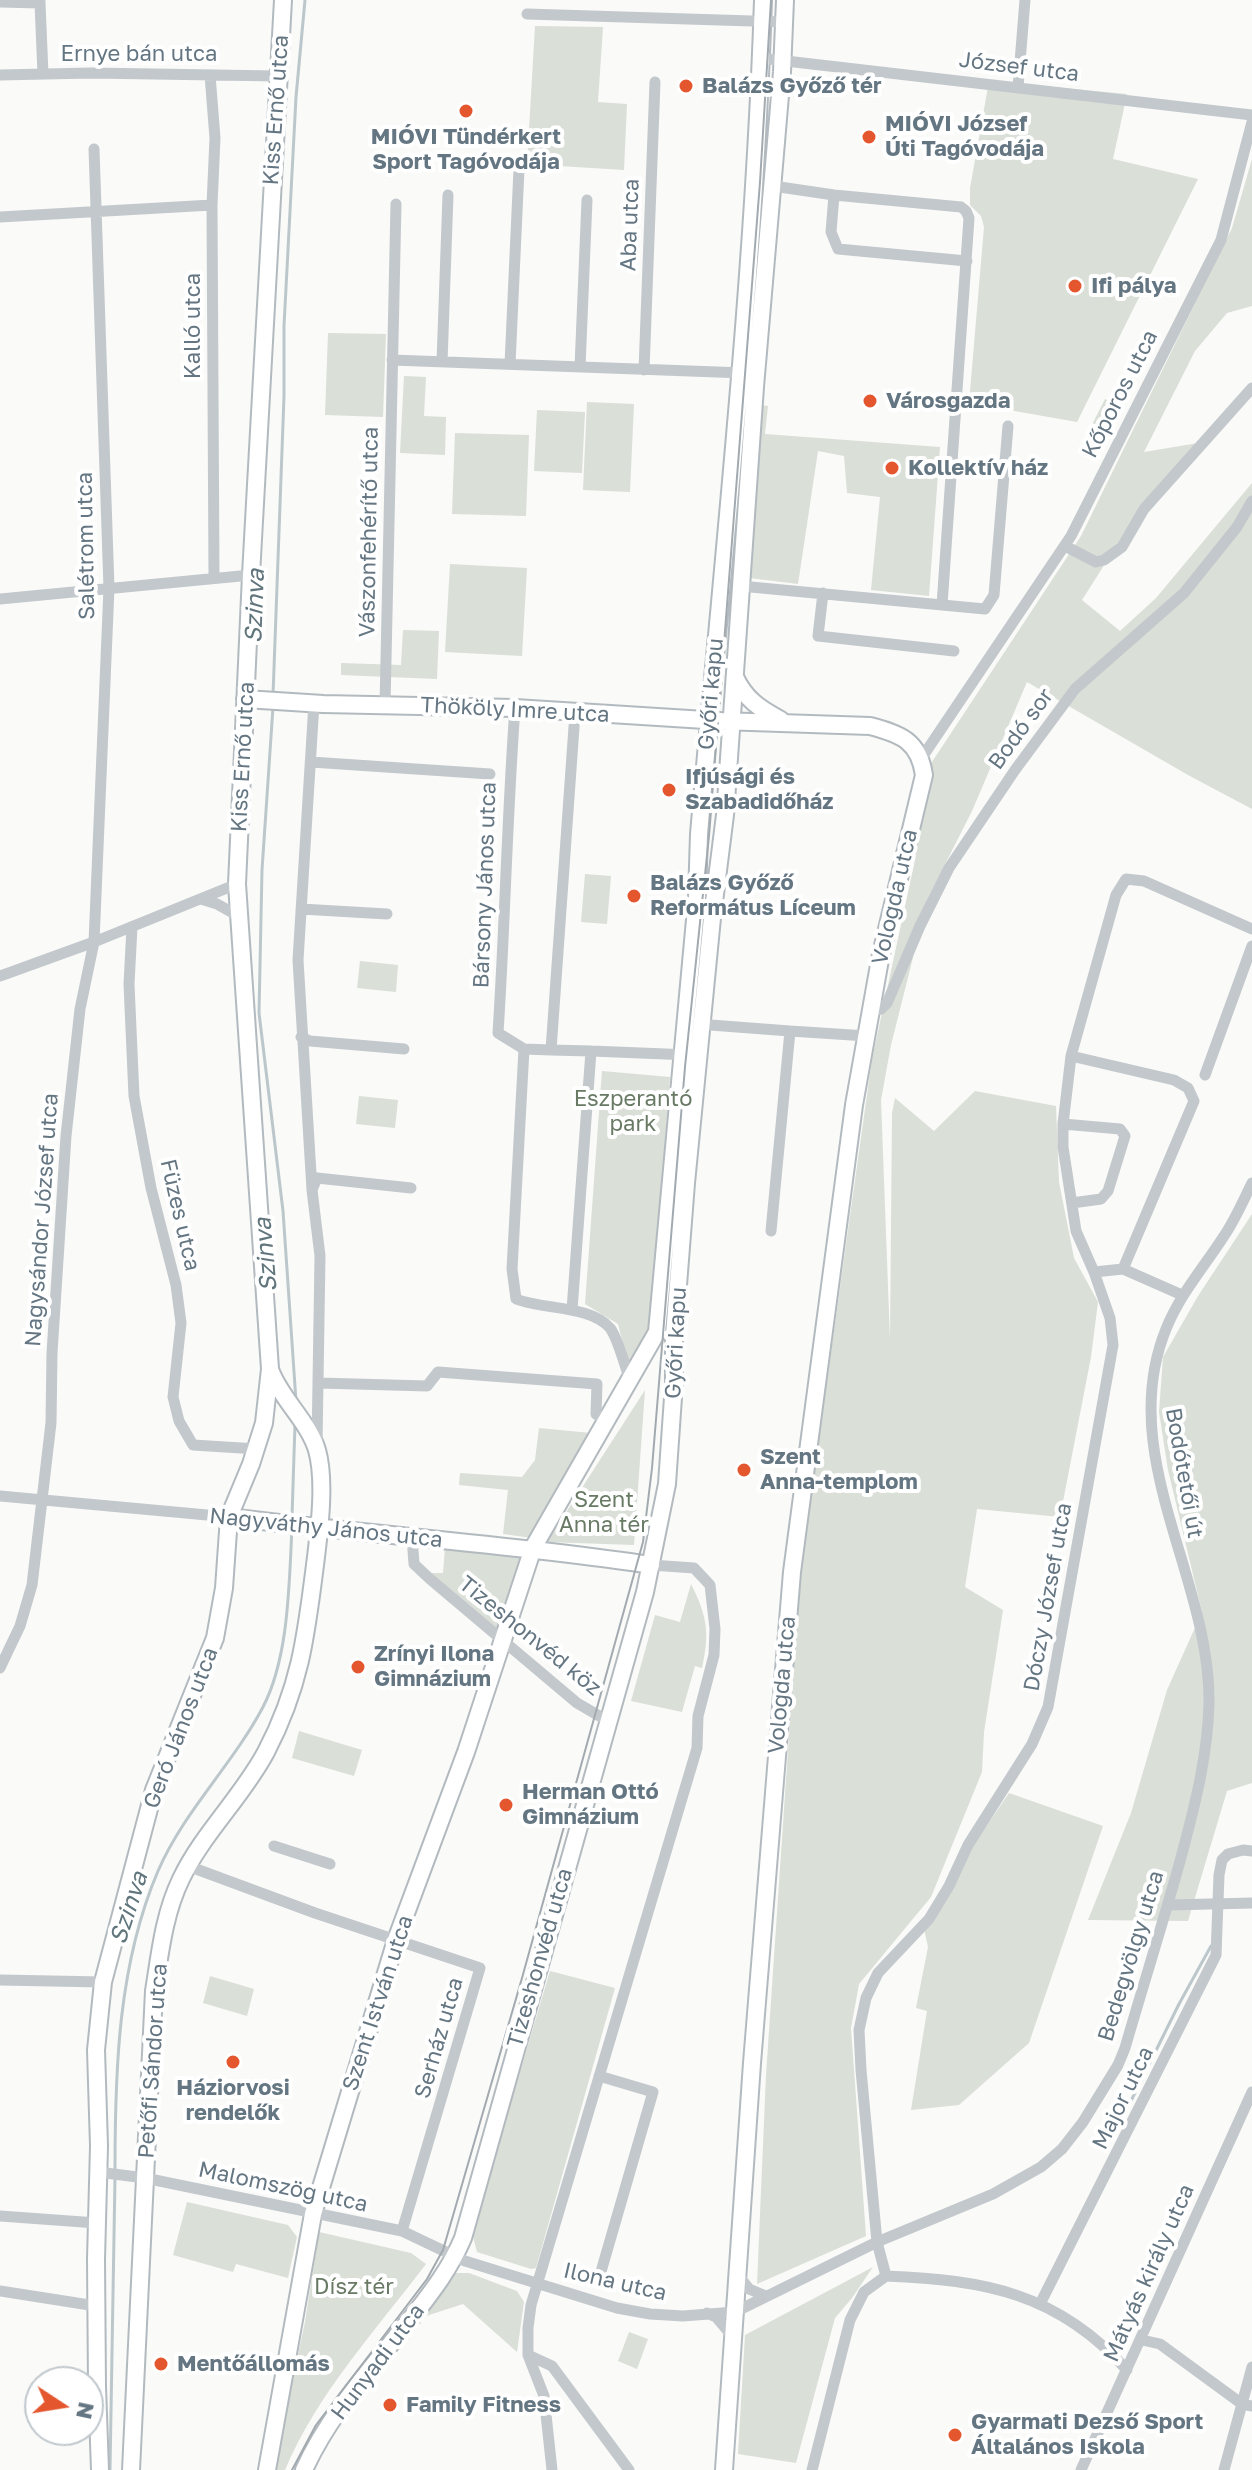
<!DOCTYPE html>
<html>
<head>
<meta charset="utf-8">
<style>
  body { margin:0 }
  #map { position:relative; width:1252px; height:2470px; overflow:hidden; background:#fafaf8; font-family:"Golos Text",sans-serif }
  canvas { display:block }
  .north { position:absolute; left:24px; top:2366px; width:80px; height:80px; box-sizing:border-box; background:#fff; border:2px solid #c1c8cd; border-radius:50%; rotate:102deg; font-size:22px; font-weight:700; line-height:32px; text-align:center; color:#657683 }
  .north::after { content:''; display:block; margin:auto; width:28px; height:36px; background:#e4572e; clip-path:polygon(50% 0,100% 100%,50% 72%,0 100%) }
</style>
</head>
<body>
<div id="map">
<canvas width="1252" height="2470"></canvas>
<div class="north">N</div>
</div>
<script>
const g = document.querySelector('canvas').getContext('2d');
g.lineJoin = 'round';
function fill(path, color) {
  g.fillStyle = color;
  g.fill(path, 'evenodd');
}
function strokePath(path, color, width, dash) {
  g.strokeStyle = color;
  g.lineWidth = width;
  g.lineCap = dash ? 'butt' : 'round';
  g.setLineDash(dash || []);
  g.stroke(path);
}
function drawText(font, color, halo, rows, align = 'center') {
  g.font = font + ' "Golos Text",sans-serif';
  g.lineWidth = 8;
  g.setLineDash([]);
  g.textBaseline = 'middle';
  g.strokeStyle = halo;
  g.fillStyle = color;
  for (const [text, x, y, turn = 0] of rows) {
    g.save();
    g.translate(x, y);
    g.rotate((+turn || 0) * Math.PI / 180);
    g.textAlign = isNaN(turn) ? turn : align;
    if (halo) g.strokeText(text, 0, 0);
    g.fillText(text, 0, 0);
    g.restore();
  }
}
const green = new Path2D(`
  M535 26 603 27 598 102 627 104 624 170 527 164Z
  M989 81 1127 94 1113 159 1198 179 1077 422 969 403 984 227 981 216 970 205V188Z
  M1252 159V306L1227 313 1195 351 1144 452 1198 443 1129 526 1082 600 1120 631 1156 598 1252 483V809L1188 775 1027 682 972 811 928 898 891 1045 881 1100 890 1340 892 1113 895 1098 934 1131 975 1091 1056 1106 1059 1182 1074 1258 1098 1302 1091 1357 1060 1517 977 1509 965 1587 1003 1610 984 1732 982 1772 931 1897 859 1984 851 2028 866 2236 757 2284 766 2075 800 1573 872 1059 915 860 928 768 1081 536 1232 228Z
  M328 333 386 334 383 417 325 415Z
  M404 376 426 377 424 416 446 417 445 455 400 453Z
  M1105 399 1120 407 1093 460 1078 452Z
  M587 402 634 404 630 492 583 490Z
  M760 405 768 406 765 434 940 447 929 596 871 590 880 497 847 493 844 456 818 451 798 584 741 577Z
  M537 410 585 412 582 473 534 471Z
  M455 433 529 435 526 516 452 514Z
  M450 564 527 568 522 656 445 652Z
  M403 630 439 631 437 679 341 675V663L401 665Z
  M585 874 611 876 607 924 581 922Z
  M360 961 398 965 396 992 357 988Z
  M602 1071 670 1077 650 1333 629 1367 618 1324 585 1304Z
  M359 1096 398 1100 395 1128 356 1124Z
  M1252 1214V1783L1227 1791 1188 1921 1088 1920 1131 1813 1167 1690 1202 1612 1168 1470 1159 1412 1163 1357 1198 1296Z
  M645 1390 634 1545 547 1542Z
  M539 1428 591 1433 532 1538 503 1534 508 1490 459 1485 460 1473 522 1477 535 1460Z
  M445 1547 521 1553 496 1632 430 1573H443Z
  M691 1584C707 1616 710 1632 702 1668L695 1666 682 1712 631 1701 655 1615 680 1622Z
  M299 1731 362 1750 354 1776 292 1758Z
  M1009 1793 1103 1826 1029 2043 959 2105 911 2110 927 2011 916 2008 928 1947 924 1929 972 1847Z
  M550 1971 615 1988 536 2268 531 2269 477 2252 472 2233Z
  M210 1976 254 1989 247 2016 203 2003Z
  M187 2202 288 2225 297 2237 288 2278 236 2264 233 2272 173 2255Z
  M319 2232 411 2253 426 2264C376 2330 317 2394 285 2470H273L305 2322Z
  M873 2267 852 2298 835 2318 796 2463 738 2454 745 2335Z
  M453 2273H469L517 2291 524 2302 517 2352 463 2304 426 2316Z
  M629 2332 648 2339 637 2369 618 2361Z`);
const stream = new Path2D(`
  M273 695 284 396V326L296 97 305 0
  M273 707 262 870 259 1013 283 1211 296 1401
  M292 1517 295 1424
  M1125 2113 1179 2004 1211 1946
  M115 2169C115 2069 118 1965 158 1871 184 1811 233 1764 263 1707 289 1657 289 1584 292 1528
  M110 2470 115 2177`);
const street = new Path2D(`
  M0 2 40 3V0
  M40 3 43 74
  M527 14 784 22
  M760 58 1252 115
  M0 75 91 73 277 76
  M210 75 215 138 212 205 214 577
  M1018 87 1025 0
  M773 186 834 195 961 207 966 211 969 218 942 605
  M834 195 831 232 838 249 967 261
  M0 217 212 205
  M392 360 744 373
  M442 362 448 195
  M510 364 519 169
  M580 367 587 200
  M644 370 655 82
  M1065 546 1096 562 1104 560 1122 547 1144 509 1252 388
  M740 586 985 609 994 595 1008 426
  M823 593 818 636 954 651
  M0 599 251 575
  M314 703 298 960 312 1190 320 1256 317 1445
  M385 705 396 204
  M515 708C507 816 505 925 498 1033L524 1049 512 1269 516 1299C544 1310 590 1305 610 1328 618 1338 625 1367 630 1380
  M921 759 1071 536 1221 240 1252 122
  M311 762 490 774
  M201 899 217 904 240 917
  M301 909 387 914
  M132 927 129 984 134 1096 151 1188 176 1285 181 1323 173 1397 179 1421 193 1445 257 1449
  M0 976 94 942 237 884
  M871 1011 881 1009 887 1003 920 926 949 868 1015 770 1075 689 1184 593 1237 527 1252 501
  M697 1024 790 1031 771 1231
  M790 1031 867 1036
  M301 1037 310 1041 404 1049
  M524 1049 551 1050
  M591 1051 690 1055
  M1071 1056 1174 1080 1188 1088 1194 1101 1123 1269
  M1205 1075 1252 946
  M1063 1124 1120 1129 1125 1136 1108 1191 1101 1199 1072 1203
  M312 1190 317 1178 411 1188
  M1094 1272 1123 1269 1182 1295
  M572 1310 591 1051 551 1050 575 713
  M319 1383 427 1386 438 1372 597 1384 596 1414 607 1421
  M0 1496 229 1517
  M412 1537 414 1564 430 1579 577 1703 608 1721
  M0 1668 20 1626 32 1585 51 1423 52 1353 66 1136 80 1009 94 942 109 588 94 149
  M274 1846 330 1864
  M188 1866 315 1913 480 1968 402 2231
  M1168 1905 1252 1903
  M0 1980 103 1982
  M98 2172 145 2178 402 2231 465 2261 617 2308 650 2314 683 2316 735 2312 877 2242 993 2194 1041 2167 1062 2149 1083 2122 1118 2065 1125 2048C1144 1982 1165 1917 1183 1850 1196 1801 1208 1753 1209 1702 1210 1576 1115 1455 1166 1329 1180 1294 1204 1267 1224 1236 1235 1220 1243 1201 1252 1183
  M0 2216 97 2223
  M738 2275 749 2289 766 2296
  M886 2276 877 2242 861 2070 859 2030 866 1998 878 1973 929 1919 949 1886 968 1845 1032 1744 1048 1707 1113 1345 1110 1318 1094 1272 1076 1231 1063 1147V1124L1071 1056 1116 895 1126 879 1144 881 1252 929
  M886 2276C985 2280 1058 2293 1127 2370
  M598 2282 653 2092 599 2076
  M0 2291 96 2306
  M1040 2304 1216 1955 1219 1875 1222 1860 1228 1854 1243 1850 1252 1851
  M707 2313 716 2317 733 2337
  M1142 2340 1160 2344 1242 2404 1252 2406
  M528 2355 552 2366 629 2470
  M552 2470 544 2396 528 2355V2328L531 2305 697 1748 698 1716 714 1655 715 1629 710 1585 694 1568 651 1565
  M812 2470 850 2320 864 2292 886 2276
  M1081 2470 1252 2092
  M1224 2470 1252 2367`);
const secondary = new Path2D(`
  M735 677C745 699 760 709 781 720
  M245 699 323 704 515 708 721 721 870 726C901 734 919 741 924 775L881 954 854 1105 792 1572 752 2063 724 2470
  M229 1517C369 1535 511 1544 651 1565
  M100 2470 97 2387 96 2259 99 2146 96 2050 103 1982 154 1790 215 1638 224 1588 229 1517 251 1464 264 1423 270 1369 237 884 251 575 283 0
  M131 2470 154 1991C160 1953 164 1914 181 1879 203 1833 242 1797 266 1752 300 1687 306 1637 315 1565 319 1532 326 1482 317 1450 308 1421 282 1400 271 1372
  M267 2470 313 2214 396 1940 466 1752 533 1548 657 1332 697 898 699 834C723 557 754 279 763 0
  M304 2470C329 2414 373 2367 410 2320 431 2293 450 2269 463 2238L645 1592 667 1484 674 1383V1336L686 1183 712 918 725 815 755 387 782 72 785 0`);
const tram = new Path2D(`
  M292 2470 316 2425 427 2279 443 2250 522 1978 643 1542 652 1468 685 1067 709 836 760 182 771 0`);
const markers = [
  [686,86,8,"#e4572e"],
  [466,111,8,"#e4572e"],
  [869,137,8,"#e4572e"],
  [1075,286,8,"#e4572e"],
  [870,401,8,"#e4572e"],
  [892,468,8,"#e4572e"],
  [669,790,8,"#e4572e"],
  [634,896,8,"#e4572e"],
  [744,1470,8,"#e4572e"],
  [358,1667,8,"#e4572e"],
  [506,1805,8,"#e4572e"],
  [233,2062,8,"#e4572e"],
  [161,2364,8,"#e4572e"],
  [390,2405,8,"#e4572e"],
  [955,2435,8,"#e4572e"]
];
const streetNames = [
  ["Ernye bán utca",139,54],
  ["József utca",1019,67,7],
  ["Kiss Ernő utca",276,110,-86],
  ["Aba utca",630,225,-88],
  ["Kalló utca",193,326,-90],
  ["Kőporos utca",1120,394,-63],
  ["Vászonfehérítő utca",369,532,-89],
  ["Salétrom utca",86,546,-91],
  ["Győri kapu",711,694,-85],
  ["Thököly Imre utca",515,710,3],
  ["Bodó sor",1021,729,-54],
  ["Kiss Ernő utca",243,757,-87],
  ["Bársony János utca",485,885,-88],
  ["Vologda utca",895,897,-77],
  ["Füzes utca",180,1215,77],
  ["Nagysándor József utca",42,1220,-86],
  ["Győri kapu",676,1343,-87],
  ["Bodótetői út",1184,1473,80],
  ["Nagyváthy János utca",326,1528,6],
  ["Dóczy József utca",1048,1597,-80],
  ["Tizeshonvéd köz",530,1636,39],
  ["Vologda utca",782,1685,-85],
  ["Geró János utca",181,1728,-69],
  ["Bedegvölgy utca",1131,1956,-73],
  ["Tizeshonvéd utca",540,1958,-74],
  ["Szent István utca",378,2003,-72],
  ["Serház utca",439,2038,-74],
  ["Petőfi Sándor utca",153,2061,-86],
  ["Major utca",1123,2098,-64],
  ["Malomszög utca",283,2187,12],
  ["Mátyás király utca",1149,2273,-66],
  ["Ilona utca",615,2282,13],
  ["Hunyadi utca",378,2362,-53]
];
const poiNames = [
  ["Balázs Győző tér",702,86],
  ["MIÓVI József",885,124],
  ["Úti Tagóvodája",885,149],
  ["MIÓVI Tündérkert",466,137,"center"],
  ["Sport Tagóvodája",466,162,"center"],
  ["Ifi pálya",1091,286],
  ["Városgazda",886,401],
  ["Kollektív ház",908,468],
  ["Ifjúsági és",685,777],
  ["Szabadidőház",685,802],
  ["Balázs Győző",650,883],
  ["Református Líceum",650,908],
  ["Szent",760,1457],
  ["Anna-templom",760,1482],
  ["Zrínyi Ilona",374,1654],
  ["Gimnázium",374,1679],
  ["Herman Ottó",522,1792],
  ["Gimnázium",522,1817],
  ["Háziorvosi",233,2088,"center"],
  ["rendelők",233,2113,"center"],
  ["Mentőállomás",177,2364],
  ["Family Fitness",406,2405],
  ["Gyarmati Dezső Sport",971,2422],
  ["Általános Iskola",971,2447]
];
const parkNames = [
  ["Eszperantó",633,1099],
  ["park",633,1124],
  ["Szent",604,1500],
  ["Anna tér",604,1525],
  ["Dísz tér",354,2287]
];
const waterNames = [
  ["Szinva",255,606,-88],
  ["Szinva",266,1255,-95],
  ["Szinva",129,1908,-72]
];
fill(green, '#dadfd7');
strokePath(stream, '#bbc7cb', 3);
strokePath(secondary, '#b3babf', 20);
strokePath(street, '#c3c8cc', 11);
strokePath(secondary, '#fff', 16);
strokePath(tram, '#a2aab0', 2);
for (const [x, y, r, color] of markers) {
  const dot = new Path2D();
  dot.arc(x, y, r, 0, 2 * Math.PI);
  g.fillStyle = color;
  g.fill(dot);
  strokePath(dot, '#fff', 3);
}
drawText('22px', '#657683', '#fff', streetNames);
drawText('bold 22px', '#657683', '#fff', poiNames, 'left');
drawText('22px', '#687a64', '#fff', parkNames);
drawText('italic 24px', '#60757c', '#fff', waterNames);
</script>
</body>
</html>
